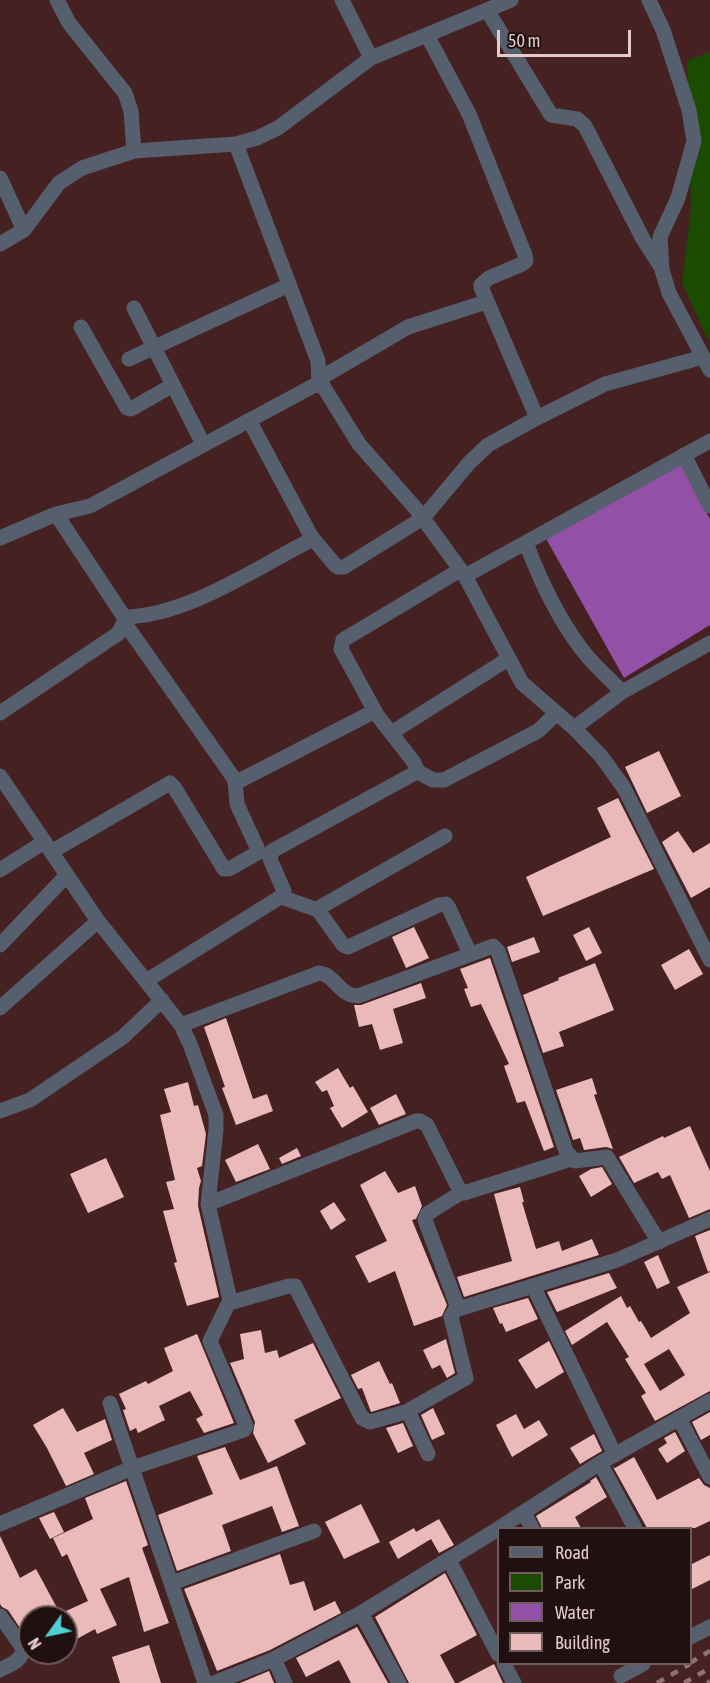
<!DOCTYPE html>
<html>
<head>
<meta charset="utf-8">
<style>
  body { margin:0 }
  #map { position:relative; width:710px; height:1683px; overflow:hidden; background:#452122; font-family:"Asap Condensed",sans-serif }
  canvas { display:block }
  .legend { position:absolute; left:497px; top:1527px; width:195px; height:138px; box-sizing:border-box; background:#201011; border:2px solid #6e5b5b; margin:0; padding:8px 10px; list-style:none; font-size:18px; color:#e3cbcb }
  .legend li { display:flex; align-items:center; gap:12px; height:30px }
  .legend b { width:30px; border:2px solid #6e5b5b }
  .north { position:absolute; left:18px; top:1605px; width:60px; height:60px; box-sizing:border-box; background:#201011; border:2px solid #6e5b5b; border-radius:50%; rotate:237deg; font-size:16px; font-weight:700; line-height:24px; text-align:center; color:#e3cbcb }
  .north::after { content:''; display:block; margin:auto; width:21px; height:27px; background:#52cdd0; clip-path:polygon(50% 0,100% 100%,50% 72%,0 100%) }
  .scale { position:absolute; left:497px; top:30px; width:134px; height:27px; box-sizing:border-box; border:3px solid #e3cbcb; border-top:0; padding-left:8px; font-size:18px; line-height:21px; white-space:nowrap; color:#e3cbcb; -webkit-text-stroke:4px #201011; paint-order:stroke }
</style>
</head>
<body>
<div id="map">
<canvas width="710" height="1683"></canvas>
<ul class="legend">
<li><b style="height:8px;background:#565f6d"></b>Road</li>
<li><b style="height:16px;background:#1a4b00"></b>Park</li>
<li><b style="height:16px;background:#9250a7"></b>Water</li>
<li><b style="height:16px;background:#eababb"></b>Building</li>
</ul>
<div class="north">N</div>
<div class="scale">50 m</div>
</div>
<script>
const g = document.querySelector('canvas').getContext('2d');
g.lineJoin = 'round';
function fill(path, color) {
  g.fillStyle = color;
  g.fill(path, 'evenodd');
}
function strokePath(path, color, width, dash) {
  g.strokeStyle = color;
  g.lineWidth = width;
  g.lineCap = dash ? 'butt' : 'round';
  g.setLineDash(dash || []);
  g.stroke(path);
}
const green = new Path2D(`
  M710 52V339L708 340 682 283 691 208 687 61Z`);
const water = new Path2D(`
  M679 460 710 519V625L624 678 544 535Z`);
const building = new Path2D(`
  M659 751 681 796 647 813 625 767Z
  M618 798 654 869 543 916 526 877 611 837 597 808Z
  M678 831 693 853 710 843V887L691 898 662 842Z
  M414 927 429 958 406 968 392 937Z
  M589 927 602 953 586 961 573 935Z
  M534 937 540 952 512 962 507 947Z
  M689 949 703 974 675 990 661 965Z
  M490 958 554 1147 544 1151 525 1101 517 1103 504 1066 509 1064 481 1004 471 1007 464 989 468 988 460 969Z
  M595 963 614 1010 559 1032 564 1046 543 1053 523 995 559 980 558 978Z
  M421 983 426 998 393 1009 403 1043 380 1050 372 1024 359 1027 354 1005H361Z
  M226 1018 253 1099 267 1094 273 1111 236 1125 222 1088 225 1087 204 1027Z
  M338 1068 350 1088 353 1086 368 1112 342 1128 330 1108 334 1106 327 1090 322 1092 315 1082Z
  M592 1078 597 1094 594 1095 613 1149 606 1147 584 1150 580 1138 573 1140 556 1090Z
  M188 1082 194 1106 198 1105 206 1134 202 1166 197 1168 201 1181 199 1188 198 1206 219 1297 187 1306 174 1263 177 1262 163 1211 174 1209 166 1182 175 1180 160 1115 171 1112 164 1089Z
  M396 1094 406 1114 379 1125 370 1108Z
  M690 1126 710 1171V1209L689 1218 670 1175 662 1179 658 1172 634 1183 619 1157 663 1136 664 1138Z
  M258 1144 270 1169 236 1182 225 1160Z
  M297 1148 301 1156 282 1164 279 1158Z
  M106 1158 124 1197 88 1213 70 1174Z
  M602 1167 612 1184 591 1197 579 1176 591 1169Z
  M385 1171 398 1193 415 1186 422 1206 416 1219 412 1220 447 1305 442 1316 414 1326 395 1271 369 1283 355 1256 387 1241 360 1185Z
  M520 1187 524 1202H522L536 1249 559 1241 562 1251 592 1239 599 1255 464 1297 457 1277 512 1261 494 1194Z
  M334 1202 346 1220 331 1230 320 1211Z
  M710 1230V1271L708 1272 695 1236Z
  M658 1255 670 1283 657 1289 644 1262Z
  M710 1272V1391L655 1421 641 1396 646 1393 625 1359 629 1357 607 1322 572 1345 565 1331 621 1296 627 1308 630 1306 639 1322 641 1321 651 1338 690 1313 677 1287ZM669 1349 685 1375 660 1391 644 1364Z
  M609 1273 617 1288 557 1312 547 1292Z
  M528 1298 538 1319 506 1332 502 1323 500 1324 493 1308Z
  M261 1330 265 1353 277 1350 279 1358 313 1343 341 1398 294 1420 306 1444 268 1463 253 1433 255 1422 230 1363 244 1359 240 1334Z
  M197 1334 234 1423 204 1433 196 1419 203 1415 190 1391 159 1406 165 1420 138 1433 136 1428 130 1431 123 1410 126 1409 119 1394 146 1381 148 1384 173 1371 164 1348Z
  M446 1339 455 1373 447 1378 440 1365 432 1369 423 1350Z
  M549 1341 564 1372 536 1389 518 1360Z
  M379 1361 390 1384 392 1383 400 1403 371 1412 362 1388 358 1389 351 1375Z
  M63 1408 77 1432 105 1419 112 1440 84 1453 94 1474 66 1486 47 1448 33 1425Z
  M433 1408 445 1434 432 1440 421 1415Z
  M710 1412V1435L701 1440 692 1422Z
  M516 1414 524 1429 539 1420 548 1435 512 1457 496 1425Z
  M403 1423 413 1446 398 1453 386 1428Z
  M675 1432 685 1451 667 1463 658 1449 667 1443 664 1438Z
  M594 1434 602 1451 580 1464 570 1448Z
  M225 1447 240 1480 277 1466 299 1526 282 1532 272 1506 222 1525 231 1551 177 1571 158 1515 213 1494 197 1456Z
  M634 1457 657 1500 699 1478 704 1485 710 1488V1521L695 1528H647L613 1467 615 1468Z
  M596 1477 607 1497 575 1517 581 1528H542L536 1516 591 1482 590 1481Z
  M126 1481 148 1545 142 1548 169 1623 144 1632 129 1577 100 1589 117 1625 97 1634 95 1629 66 1645V1611L88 1601 67 1554 62 1557 53 1538 93 1519 85 1498Z
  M361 1504 380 1542 344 1559 325 1522Z
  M54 1512 64 1532 50 1539 39 1518Z
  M439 1519 454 1545 439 1553 431 1539 398 1559 389 1542 414 1528 416 1532Z
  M0 1536 20 1578 36 1569 62 1617H45L44 1614 39 1617H30V1622L20 1628 8 1610 2 1607 0 1604Z
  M280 1554 290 1585 304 1581 314 1611 335 1601 341 1613 270 1650 217 1671 184 1589Z
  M710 1555V1580L690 1590V1565Z
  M445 1573 477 1635 440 1655 455 1683H409L375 1617Z
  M357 1627 388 1683H351L339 1660 306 1677 296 1658Z
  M149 1645 161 1683H120L112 1657Z
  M494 1664 503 1683H458Z
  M269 1671 274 1683H240Z`);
const minor = new Path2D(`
  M57 0 69 23 125 93 131 111 134 151
  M342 0 371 58
  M649 0 663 30 689 110 694 141 678 198 660 237 662 270 669 293 710 370
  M487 10 551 115 577 119 585 126 643 239 661 267
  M427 35 469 114 525 255 526 261 522 264 489 278 481 285V287L537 418
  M236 144 318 361 319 384
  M0 178 24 230
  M0 244 24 230 59 183 82 168 134 151 236 144 257 138 278 128 371 58 511 0
  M134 308 203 444
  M81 327 127 408 131 409 173 385
  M129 359 289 285
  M319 379 408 327 486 302
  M684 455 710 506
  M56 514 124 617C186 616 253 570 307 542L311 536 249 420
  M311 536 335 565 338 567H344L423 518 469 463 488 445 537 418 605 384 703 357
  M0 538 56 514 90 506 315 385 323 386 359 444 417 510 465 576 522 683 574 728 601 756 624 788 710 960
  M526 543C540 580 556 615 580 647 592 664 609 678 622 692L710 643
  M465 576 710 441
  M0 713 119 633 126 617
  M574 728 622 692
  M391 733 508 659
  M416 771 433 780H444L538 731 557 713
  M0 776 98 921 181 1025 190 1044 216 1115V1130L208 1204 230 1300 210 1341 246 1426 244 1430 132 1468 205 1683
  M235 783 375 711
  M51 852 170 783 174 787 224 869H229L259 852 237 804 235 780 124 622
  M0 870 44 842
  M281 897 318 910 343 945 348 947 439 905 446 904 449 908 470 954
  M317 909 445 836
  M0 945 67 875
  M146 981 282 896 284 891 270 859 272 851 415 773 417 769 413 761 377 715 341 649 343 640 460 570
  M0 1008 98 921
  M181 1025 319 973C336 975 339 996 358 996L493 946 498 951 566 1151 575 1161 607 1157 659 1242
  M0 1111 30 1100 123 1037 162 1000
  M208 1204 416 1121H420L427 1125 459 1189 464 1193 571 1159
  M533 1286 615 1455
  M229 1303 289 1286H295L362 1418 370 1422 409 1411
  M458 1308 425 1220 427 1214 462 1192
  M679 1418 710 1477
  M428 1454 409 1413 411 1409 466 1378 451 1317 455 1310 617 1260 710 1219
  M600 1463 635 1528
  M524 1513 532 1528
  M0 1524 132 1468 110 1403
  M499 1528 600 1463 710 1401
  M449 1560 498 1654
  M172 1583 314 1531
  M361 1613 399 1683
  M0 1616 23 1648C23 1661 9 1665 0 1670
  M690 1637 710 1627
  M274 1659 361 1613 498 1529
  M504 1664 514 1683
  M621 1676 643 1664
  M214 1683 274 1659 285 1683`);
const rail = new Path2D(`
  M690 1663 710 1651
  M657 1683 690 1664
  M684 1683 710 1668
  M707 1683 710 1681`);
fill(green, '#1a4b00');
fill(water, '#9250a7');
fill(building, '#eababb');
strokePath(minor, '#565f6d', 15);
strokePath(rail, '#917273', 4.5, [8, 8]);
</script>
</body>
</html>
